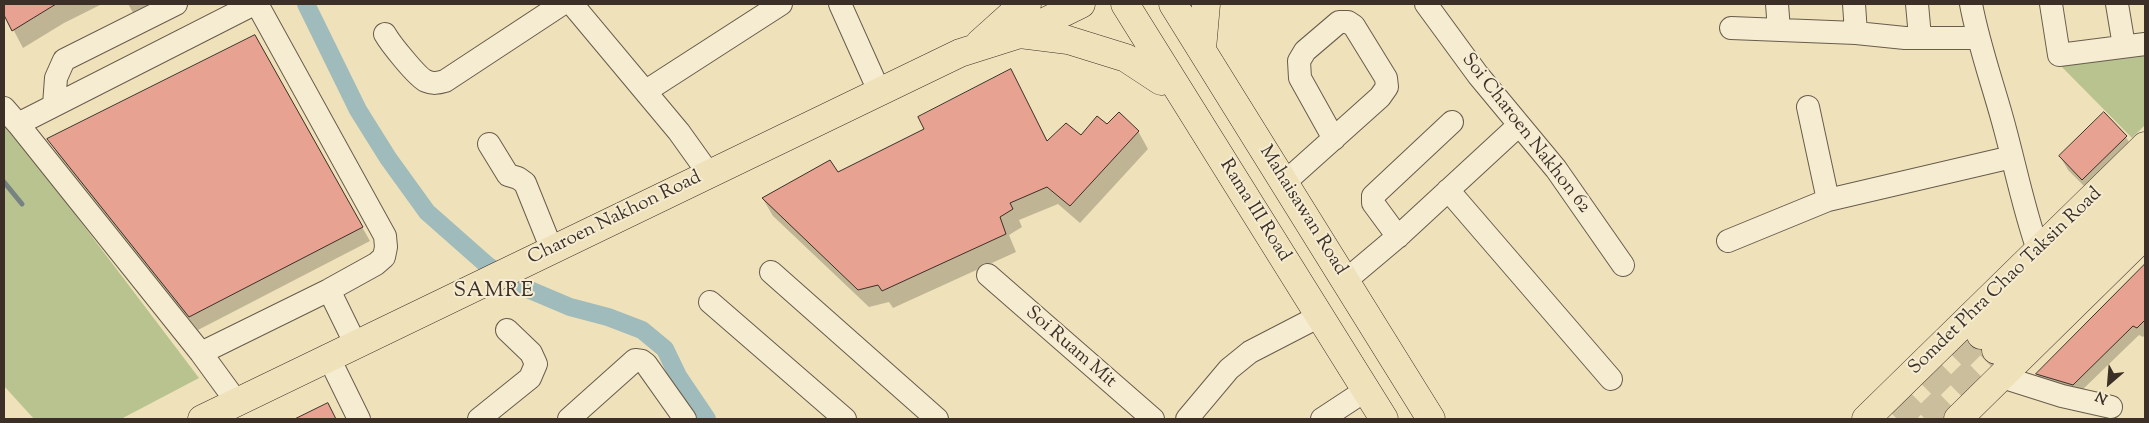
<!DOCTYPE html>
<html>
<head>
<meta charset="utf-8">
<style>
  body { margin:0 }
  #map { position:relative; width:2149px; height:423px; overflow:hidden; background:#efe2ba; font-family:"Sorts Mill Goudy",serif }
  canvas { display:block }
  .frame { position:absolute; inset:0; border:5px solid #3b2f28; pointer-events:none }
  .north { position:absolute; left:2084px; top:358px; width:50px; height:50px; -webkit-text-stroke:4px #f5ecd2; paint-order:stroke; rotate:207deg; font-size:14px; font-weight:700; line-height:20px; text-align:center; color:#3b2f28 }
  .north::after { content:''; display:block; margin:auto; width:18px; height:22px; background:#3b2f28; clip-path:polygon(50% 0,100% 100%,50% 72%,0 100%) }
</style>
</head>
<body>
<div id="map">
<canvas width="2149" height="423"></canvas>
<div class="frame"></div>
<div class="north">N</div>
</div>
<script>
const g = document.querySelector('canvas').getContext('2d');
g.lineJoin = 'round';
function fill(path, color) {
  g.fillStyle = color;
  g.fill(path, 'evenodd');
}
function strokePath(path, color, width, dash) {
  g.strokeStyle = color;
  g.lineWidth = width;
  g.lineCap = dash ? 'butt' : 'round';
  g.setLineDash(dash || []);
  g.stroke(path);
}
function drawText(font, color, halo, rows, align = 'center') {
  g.font = font + ' "Sorts Mill Goudy",serif';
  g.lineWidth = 4;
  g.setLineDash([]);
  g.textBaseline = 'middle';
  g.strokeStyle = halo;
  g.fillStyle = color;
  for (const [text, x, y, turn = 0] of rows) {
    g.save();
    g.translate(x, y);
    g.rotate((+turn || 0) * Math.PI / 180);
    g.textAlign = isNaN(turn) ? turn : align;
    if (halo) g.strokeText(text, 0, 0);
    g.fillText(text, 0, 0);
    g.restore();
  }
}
const green = new Path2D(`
  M2145 55V125L2132 138 2059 64Z
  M4 122 21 143 199 378 121 419H34L4 386Z`);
const shadow = new Path2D(`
  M4 4H102L64 23 23 48 4 12Z
  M128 4H188L189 5 142 28Z
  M254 37 370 241 198 330 57 153 49 140Z
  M1011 71 1048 142 1081 137 1107 126 1138 131 1148 149 1080 223 1058 204 1019 220 1022 227 1009 235 1016 252 893 308 889 302 869 307 773 216 763 199 837 173 925 130Z
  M2126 137 2134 151 2091 193 2068 170 2060 156Z
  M2145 266V335L2143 337 2139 335 2078 394 2043 383 2037 374Z`);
const stream = new Path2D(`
  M4 182 22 204`);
const canal = new Path2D(`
  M306 4 358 110 388 158 427 212 487 265 518 285 570 307 608 317 642 330 665 349 678 376 707 419`);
const building = new Path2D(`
  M4 4H56L12 31 4 15Z
  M255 35 363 227 189 317 47 139Z
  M1011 69 1047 141 1066 123 1081 135 1097 116 1107 124 1119 112 1139 131 1070 206 1047 187 1010 203 1013 209 1000 217 1006 234 882 291 878 285 858 290 762 198 830 160 838 172 924 129 918 117Z
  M2104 112 2127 136 2082 180 2059 156Z
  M2145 264V320L2137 328 2133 326 2073 385 2036 374Z
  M328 403 336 419H295Z`);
const majorTunnel = new Path2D(`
  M1897 419 1981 335
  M1925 419 1996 350`);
const minor = new Path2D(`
  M572 4 679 132 709 174
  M840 4 879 91
  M1426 4 1478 75 1556 169 1623 265
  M1777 4 1779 30
  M1854 4 1856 33
  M1917 4 1920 37
  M1971 4C1979 47 1994 87 2005 129 2016 170 2024 210 2038 250
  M2051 4 2059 55 2145 44
  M2117 4 2124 46
  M1731 28 1856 33 1905 38H1978
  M385 34C390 43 417 77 426 81 433 84 438 83 445 81L562 4
  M646 91 781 4
  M54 105 56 78 64 60 176 4
  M1808 107 1828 200
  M4 108 18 124
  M489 144 508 175 518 178 525 183 552 250
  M1284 183 1380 97 1387 87 1386 78 1354 26 1348 22H1339L1305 51 1299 61 1300 78 1334 139
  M1448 190 1611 379
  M1398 237 1373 203V196L1452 122
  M1728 241 1828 200 2012 157
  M771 272 937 419
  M988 275 1153 419
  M1345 281 1402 233 1519 125
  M329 290 356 345
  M710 302 845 419
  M201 353 329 290 376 264 384 257 386 247 385 236 257 4
  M329 358 359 419
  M2002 377 2062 396 2111 407
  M236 401 201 353 18 124 254 4
  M479 419 530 378 536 364 531 353 507 330
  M569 419 635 360 642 361 646 364 685 419
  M1187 419 1229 369 1250 352 1310 321
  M1322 419 1357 396`);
const major = new Path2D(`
  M1125 4 1384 419
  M1173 4 1431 419
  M1020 34 1068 40 1126 58 1161 81
  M980 43 1020 7 1027 4
  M1202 49 1206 4
  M1981 335 2145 174
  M1996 350 2145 202
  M202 419 960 53 1020 34 1081 4
  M1866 419 2145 146
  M1958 419 2145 235`);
const streetNames = [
  ["Soi Charoen Nakhon 62",1525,134,52],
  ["Rama III Road",1254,211,58],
  ["Mahaisawan Road",1302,211,58],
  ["Charoen Nakhon Road",615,219,-26],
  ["Somdet Phra Chao Taksin Road",2006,282,-44],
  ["Soi Ruam Mit",1070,348,41]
];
const quarterNames = [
  ["SAMRE",494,292]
];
fill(green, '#b9c390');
fill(shadow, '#0003');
strokePath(stream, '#778380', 5);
strokePath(canal, '#9fbbbb', 18);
fill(building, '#e7a291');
strokePath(building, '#3b2f28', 1);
strokePath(majorTunnel, '#cbbe9d', 28, [28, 14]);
strokePath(minor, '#685c4c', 24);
strokePath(major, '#3b2f28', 29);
strokePath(minor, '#f5ecd2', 22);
strokePath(major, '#efe2ba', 28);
drawText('19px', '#3b2f28', '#f5ecd2', streetNames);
g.letterSpacing = '1px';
drawText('21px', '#3b2f28', '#f5ecd2', quarterNames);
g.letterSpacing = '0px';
</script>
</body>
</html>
